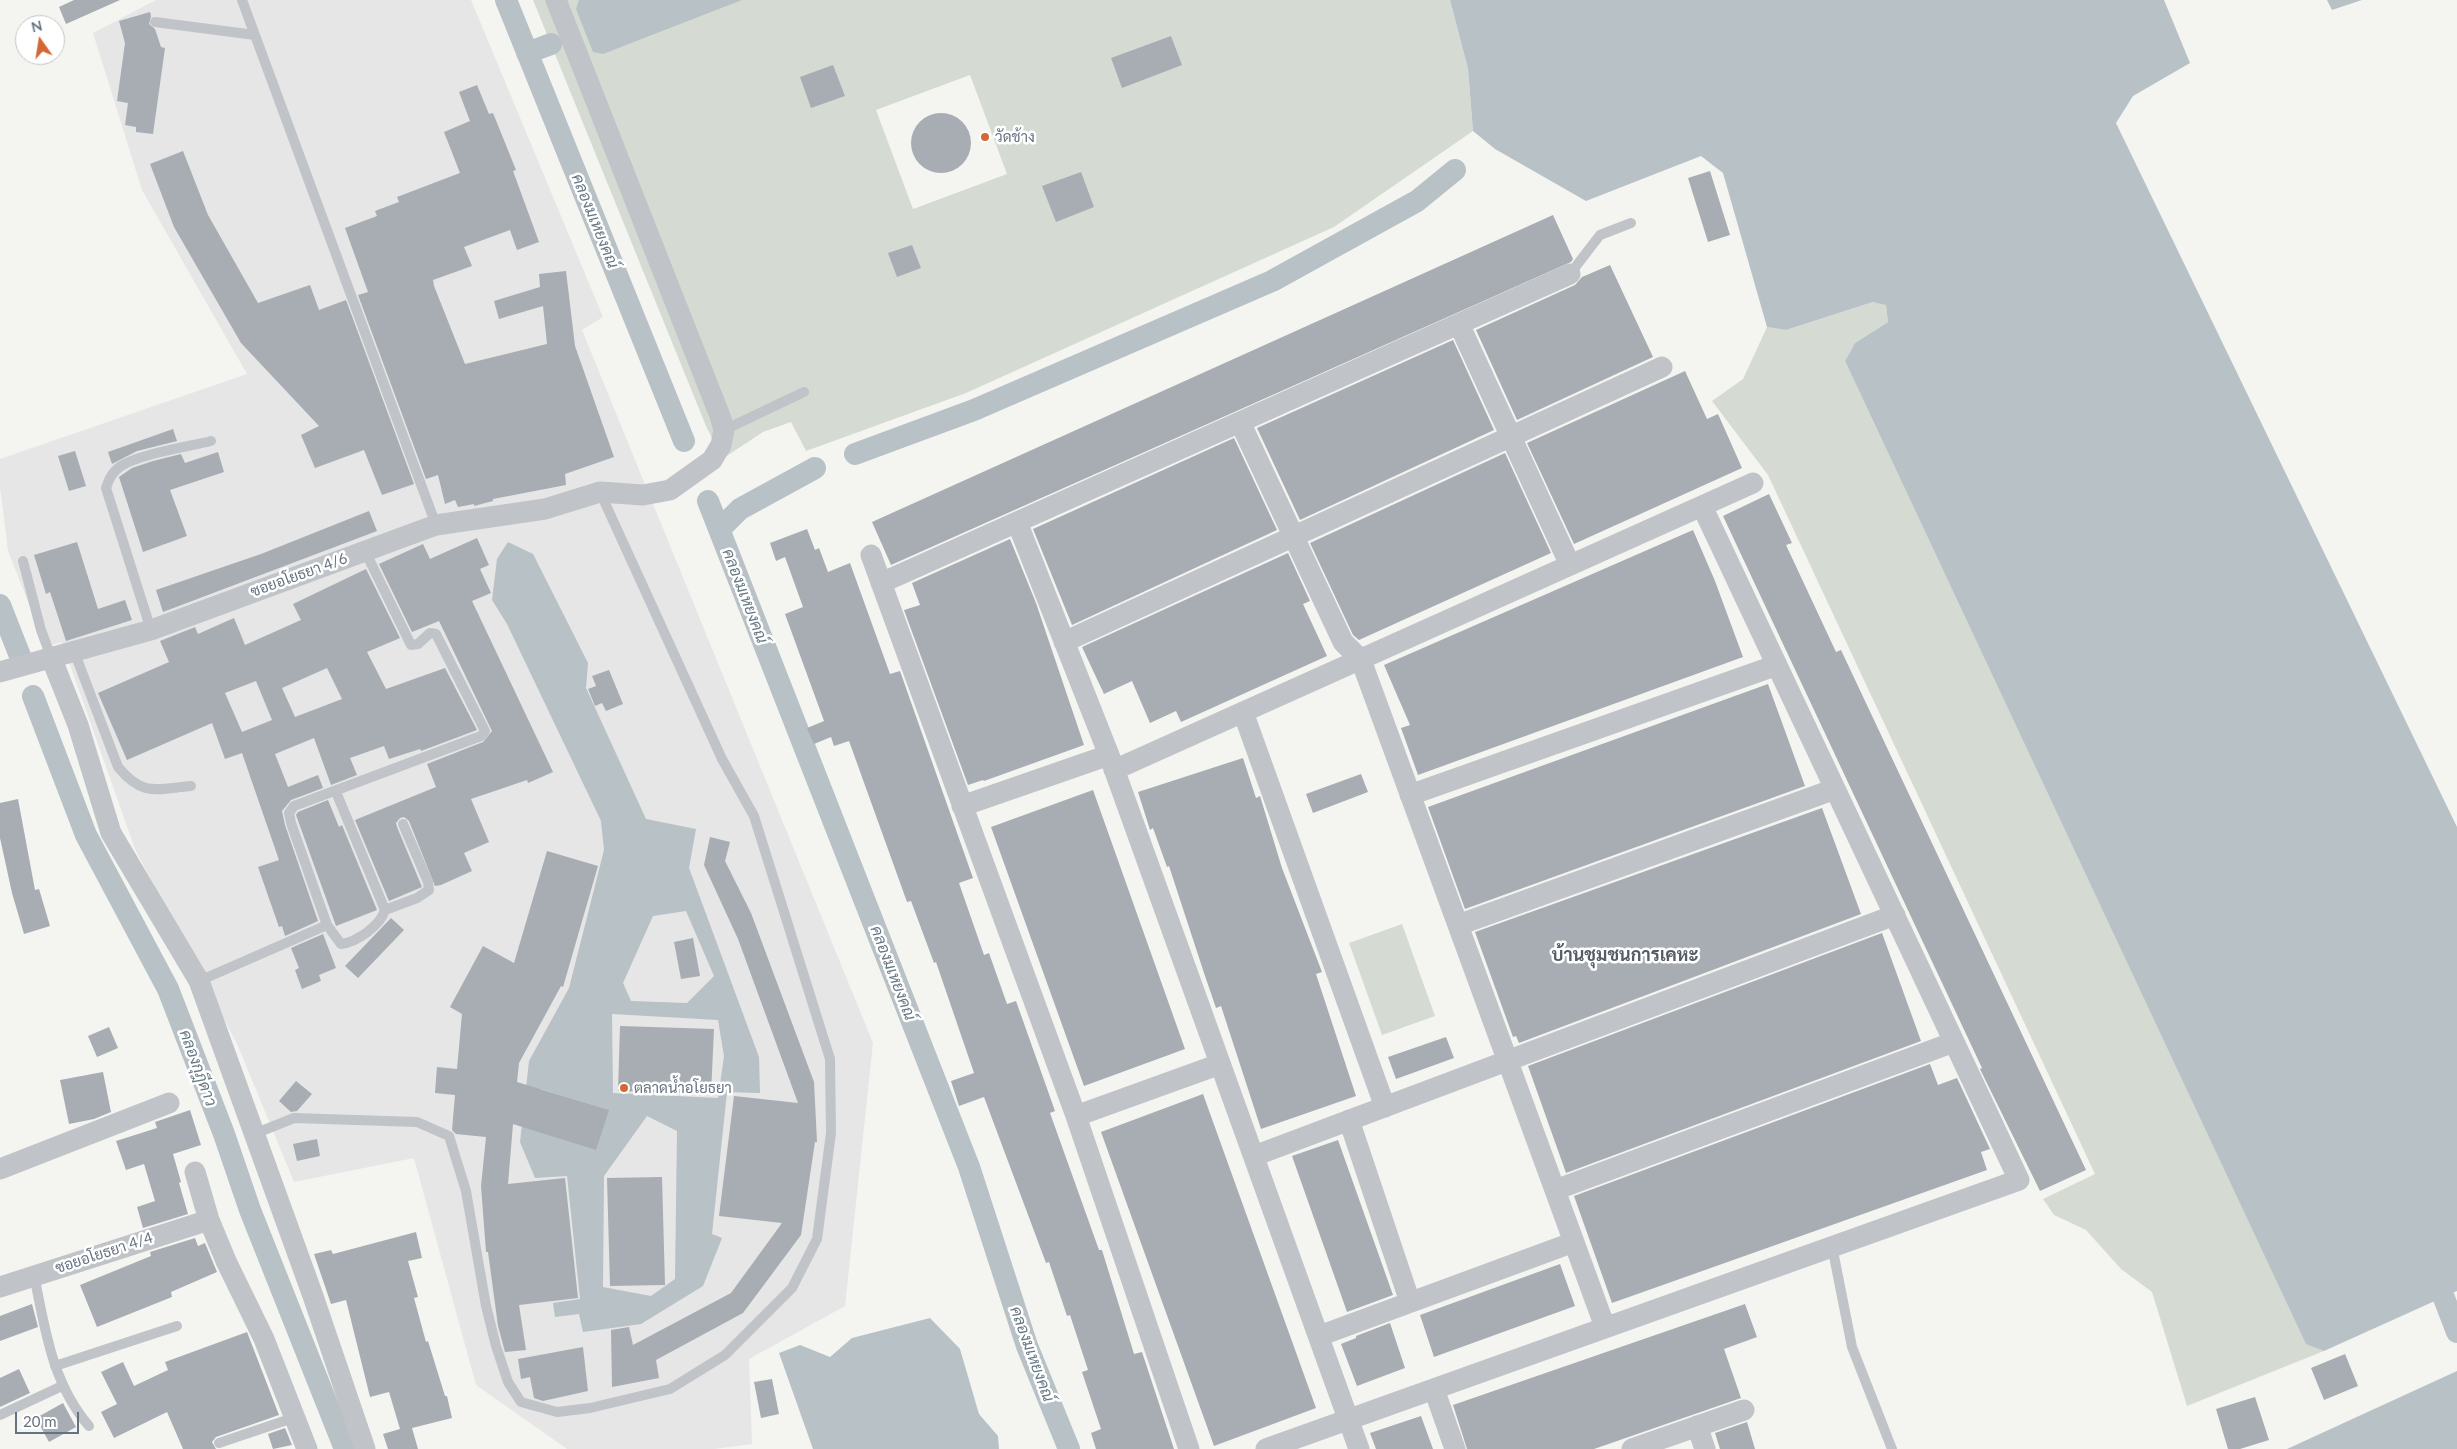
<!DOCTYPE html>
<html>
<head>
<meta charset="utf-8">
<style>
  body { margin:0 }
  #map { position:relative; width:2457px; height:1449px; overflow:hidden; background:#f4f5f1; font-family:Lato,sans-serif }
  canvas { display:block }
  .north { position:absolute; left:15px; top:15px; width:50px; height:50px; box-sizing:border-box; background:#fff; border:1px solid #c2c7cc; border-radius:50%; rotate:347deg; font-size:14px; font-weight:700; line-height:20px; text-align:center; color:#667280 }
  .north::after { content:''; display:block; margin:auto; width:18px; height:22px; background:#d26934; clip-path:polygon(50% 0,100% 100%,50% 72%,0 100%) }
  .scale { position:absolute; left:15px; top:1412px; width:64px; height:22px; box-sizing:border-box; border:2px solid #667280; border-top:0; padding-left:6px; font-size:15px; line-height:18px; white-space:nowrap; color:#667280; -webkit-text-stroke:4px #fff; paint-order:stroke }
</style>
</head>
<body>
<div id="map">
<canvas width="2457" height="1449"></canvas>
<div class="north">N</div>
<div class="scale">20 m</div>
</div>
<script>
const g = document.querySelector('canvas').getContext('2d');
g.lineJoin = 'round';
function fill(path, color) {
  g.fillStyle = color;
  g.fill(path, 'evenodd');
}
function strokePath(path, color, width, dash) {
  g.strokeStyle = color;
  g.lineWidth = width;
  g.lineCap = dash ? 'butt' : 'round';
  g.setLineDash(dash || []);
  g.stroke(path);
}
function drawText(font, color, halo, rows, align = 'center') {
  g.font = font + ' Lato,Sarabun,sans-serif';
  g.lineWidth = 5;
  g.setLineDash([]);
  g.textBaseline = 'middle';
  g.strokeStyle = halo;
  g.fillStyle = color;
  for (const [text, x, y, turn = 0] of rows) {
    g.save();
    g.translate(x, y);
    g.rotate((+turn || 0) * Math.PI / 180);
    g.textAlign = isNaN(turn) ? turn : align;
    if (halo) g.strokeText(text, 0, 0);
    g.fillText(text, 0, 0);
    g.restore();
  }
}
const built = new Path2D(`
  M156 0H471L603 317 582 330 873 1043 845 1306 749 1359 752 1444 714 1449H567L476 1385 414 1158 294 1182 238 1046 135 849 62 642 46 647 8 551 0 487V459L247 374 142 190 93 33Z`);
const green = new Path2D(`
  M533 0H1450L1468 69 1473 131 1334 227 966 393 806 451 791 422 763 432 722 459 706 426ZM970 75 1007 174 913 209 876 110Z
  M1873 302 1886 304 1888 322 1855 343 1845 361 2306 1343 2324 1351 2187 1406 2152 1292 2121 1269 2086 1230 2054 1215 2043 1199 2095 1174 1768 475 1712 401 1743 379 1767 327 1786 330Z
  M1402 924 1435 1016 1382 1035 1349 943Z`);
const water = new Path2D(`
  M579 0H742L603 54 593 52 576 9Z
  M1450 0H2164L2190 63 2133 96 2116 123 2457 827V1291L2324 1351 2306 1344 1845 361 1855 343 1888 322 1886 305 1873 302 1786 330 1767 327 1723 173 1701 156 1586 201 1495 149 1473 131 1468 69Z
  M2327 0H2362L2332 10Z
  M508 542 533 554 588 663 586 688 646 819 696 829 689 868 759 1057 760 1093 727 1092 712 1234 722 1238 703 1286 641 1324 583 1332 579 1314 555 1317 553 1303 580 1299 567 1176 535 1178 520 1142 529 1061 569 988 604 850 601 821 507 624 492 600 497 559ZM686 911 714 976 687 1003 631 1001 623 983 653 916ZM612 1014 718 1020 724 1056 718 1098 613 1093ZM541 1089 608 1110H609L529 1129ZM647 1116 677 1131 675 1279 651 1296 603 1287 604 1176Z
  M930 1318 960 1349 979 1414 998 1436 999 1449H813L779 1353 800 1345 830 1357 852 1338Z
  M2457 1371V1449H2287Z`);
const canal = new Path2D(`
  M506 0 684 441
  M527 53 551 44
  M855 454 974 410 1272 281 1417 201 1455 170
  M708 501 969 1167 1027 1346 1069 1449
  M720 529 740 509 815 468
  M0 605 20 656
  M33 696 86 835 168 989 224 1134 250 1210 345 1449
  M2444 1298 2457 1332`);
const building = new Path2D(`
  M74 0H120L66 24 59 7Z
  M150 12 151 16 149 24 155 29 161 47 165 48 153 134 136 132V127L125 125 128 103 117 101 125 43 119 21Z
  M1171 36 1182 65 1122 88 1111 58Z
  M833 65 845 96 811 108 800 77Z
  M477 85 489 114 493 113 516 170 513 171 539 242 517 250 510 230 464 247 472 266 433 280 434 286 465 364 547 344 543 306 499 319 494 301 540 287 539 274 566 271 575 346 614 457 565 474 566 485 493 499V501L474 506V504L458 507 455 500 445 504 438 475 426 479 358 295 368 292 345 228 377 216 375 211 399 202 397 197 460 173 444 132 470 121 459 92Z
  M911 143a30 30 0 1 1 60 0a30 30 0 1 1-60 0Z
  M183 151 208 215 258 303 310 285 319 310 346 300 414 484 382 495 364 450 315 468 301 435 319 426 241 343 174 227 150 164Z
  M1710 171 1730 235 1708 242 1688 178Z
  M1081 172 1094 207 1056 222 1042 186Z
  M1553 215 1573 259 1571 262 891 565 872 522Z
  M912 245 921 268 897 277 888 253Z
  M1610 265 1653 357 1517 420 1476 330 1575 285 1582 277Z
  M1453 340 1494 430 1300 520 1257 428Z
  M1685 371 1707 419 1718 414 1742 468 1574 544 1527 443Z
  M173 429 177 441 137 451 112 464 108 452Z
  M1234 438 1277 530 1072 625 1033 529Z
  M75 451 86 486 69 491 58 456Z
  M218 452 224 472 170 490 187 536 143 552 119 477 132 468 153 461 181 454 185 463Z
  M1505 453 1551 553 1359 640 1353 635 1310 543Z
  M1769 494 1792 543 1786 545 1836 652 1841 650 2086 1170 2040 1191 1980 1069 1982 1068 1723 516Z
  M369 511 377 531 163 612 156 590 261 554Z
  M807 529 815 550 819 548 828 572 850 563 890 674 900 671 973 878 959 883 984 955 989 953 1007 1004 1016 1001 1055 1111 1050 1113 1099 1250H1102L1134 1354 1142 1352 1174 1449H1096L1091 1433 1101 1429 1082 1372 1088 1370 1070 1315 1067 1316 1049 1262 1046 1263 984 1097 959 1106 951 1081 974 1073 936 962 934 963 911 901 907 902 849 741 834 746 831 737 814 744 807 728 824 721 785 614 803 607 785 557 776 561 770 543Z
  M1693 530 1715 581 1743 657 1418 775 1401 728 1410 725 1384 665Z
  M477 538 489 565 480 569 491 593 472 601 553 772 528 783 527 780 471 799 489 842 464 853 472 871 441 885 435 886 409 821 404 817 400 818 396 823 397 827 422 887 389 901 355 820 436 787 427 764 483 742 492 731 439 621 412 632 379 564 423 544 430 559Z
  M1010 539 1036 603 1084 745 984 781 983 780 968 785 904 610 920 605 912 583Z
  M77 542 98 609 125 600 132 620 66 641 50 592 46 594 34 555Z
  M1288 553 1310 601 1303 604 1327 656 1181 722 1176 711 1150 723 1132 681 1104 694 1082 647Z
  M366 569 400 638 367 652 386 689 445 668 477 730 421 751 420 749 389 759 384 746 350 758 357 775 331 785 314 738 275 754 288 787 318 775 323 788 291 800 282 811 285 825 318 921 285 936 282 926 279 927 258 867 279 860 242 753 225 759 212 723 127 760 98 693 169 662 160 641 195 627 198 634 234 618 245 645 301 620 293 604ZM327 668 342 699 295 717 282 688ZM256 681 272 720 242 732 225 693Z
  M609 670 623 704 606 711 602 703 595 706 588 689 596 686 592 676Z
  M1768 684 1805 786 1465 909 1428 807Z
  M1243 758 1256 798 1260 796 1282 868 1322 972 1316 974 1356 1096 1261 1129 1221 1006 1216 1008 1204 973 1169 866 1167 867 1153 828 1150 830 1138 792Z
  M1361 774 1368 792 1313 813 1306 794Z
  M1093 790 1185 1049 1084 1086 991 827Z
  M18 799 35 890 39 889 50 926 24 934 12 893 0 838V803Z
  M328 800 339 827 342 825 377 910 336 926 296 815 298 812Z
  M1822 808 1861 914 1519 1043 1516 1036 1513 1037 1475 932Z
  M710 837 730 842 725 861 751 913 814 1082 817 1142H815L801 1235 743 1313 656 1360 659 1378 612 1387 611 1330 629 1327 633 1345 731 1293 782 1223 719 1216 734 1096 798 1103 738 939 704 865Z
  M547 851 598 866 563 987 561 986 519 1063 517 1082 609 1110 596 1150 513 1124 508 1184 565 1178 578 1298 519 1305 526 1350 505 1352 498 1326 488 1252H486L481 1186 486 1137 456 1134 452 1130 455 1095 435 1093 437 1067 457 1069 462 1014 450 1007 483 946 514 963Z
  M391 918 404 930 358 978 345 966Z
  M1882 933 1921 1041 1566 1173 1528 1066Z
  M323 934 336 968 319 975 321 981 302 989 295 970 299 968 291 948Z
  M693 938 700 976 681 979 674 942Z
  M620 1026 714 1029 711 1094 618 1091Z
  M109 1027 118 1048 97 1057 88 1036Z
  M1446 1037 1454 1058 1396 1079 1388 1057Z
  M1930 1064 1938 1085 1957 1078 1990 1149 1981 1152 1987 1170 1612 1303 1574 1196Z
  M103 1072 111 1112 94 1119 69 1124 60 1080Z
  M296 1081 312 1094 297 1111 291 1112 279 1101Z
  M1203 1094 1316 1408 1214 1446 1101 1132Z
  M190 1110 201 1145 173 1154 181 1182 179 1183 188 1214 143 1228 137 1207 155 1201 144 1164 126 1170 116 1141 157 1128 155 1122Z
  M317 1139 320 1156 297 1161 293 1144Z
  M1338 1140 1393 1295 1347 1312 1292 1156Z
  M662 1177 665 1285 610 1286 607 1178Z
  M416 1232 422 1258 408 1261 418 1297 414 1298 426 1342 428 1341 445 1396H447L452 1418 412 1428 418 1449H388L383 1434 400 1429 389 1392 370 1397 346 1300 331 1304 314 1254 331 1250 333 1254Z
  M195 1238 198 1246 205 1243 217 1272 171 1292 172 1297 97 1327 80 1285 151 1256 150 1252Z
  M1560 1264 1575 1306 1434 1357 1420 1315Z
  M32 1304 38 1327 0 1341V1316Z
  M1745 1304 1757 1337 1724 1349 1741 1398 1594 1449H1467L1453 1405Z
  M1390 1323 1405 1368 1357 1386 1341 1344 1356 1338V1336Z
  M247 1332 279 1415 216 1437 212 1442 216 1449H183L167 1412 114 1438 101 1412 117 1404 101 1372 123 1362 134 1386 168 1370 165 1362Z
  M583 1347 588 1391 543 1401 534 1398 530 1377 521 1379 518 1359Z
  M2345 1354 2358 1386 2324 1400 2311 1368Z
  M19 1369 30 1393 0 1407V1378Z
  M772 1379 779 1414 761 1418 754 1382Z
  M2255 1397 2269 1440 2240 1449H2228L2216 1409Z
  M63 1403 76 1427 49 1442 36 1418Z
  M1421 1416 1433 1449H1376L1370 1433Z
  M1747 1422 1755 1449H1720L1715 1433Z
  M285 1428 292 1445 273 1449 268 1434Z`);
const service = new Path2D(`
  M242 0 436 525
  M155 22 255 35
  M1570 274 1600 235 1631 223
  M724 430 804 392
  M23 561 41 630 51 657
  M151 630 106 488C109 479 112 472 121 466 140 454 187 447 211 441
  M74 651 118 767C143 797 156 789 191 786
  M385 910 417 898 429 890 428 882 403 824
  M327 925 341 944C357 942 380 926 385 910L336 792
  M199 981 327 925 291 823 289 813 294 806 481 736 485 731 436 634 430 633 418 644 411 645 365 551
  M254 1134 294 1118 417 1122 449 1136 466 1191 486 1306 496 1346 508 1382 521 1402 557 1412 590 1408 670 1389 725 1355 792 1288 817 1239 831 1133 830 1059 754 816 722 759 600 492
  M1832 1246 1852 1347 1892 1449
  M34 1275C45 1329 52 1383 89 1426
  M55 1366 177 1326
  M0 1415 62 1386
  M219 1443 296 1417`);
const minor = new Path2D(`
  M1459 324 1570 565
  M1240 422 1343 642 1361 660 1605 1327
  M1017 522 1109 755 1359 1449
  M871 555 1076 1116 1189 1449
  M881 583 1570 274
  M1064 642 1662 367
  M51 657 78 725 111 833 199 981 313 1296 365 1449
  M0 672 151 630 436 525 545 509 600 492 643 495 670 490 712 460 721 445 724 430 720 416 556 0
  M1243 712 1385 1107
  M1114 770 1753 483
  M1410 795 1777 665
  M962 806 1109 755
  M1458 925 1835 789
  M1076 1116 1220 1064
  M1349 1120 1410 1302
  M1254 1156 1895 915
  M0 1169 169 1103
  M195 1172 209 1220 226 1261 264 1339 307 1449
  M1555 1190 1954 1042
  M0 1287 209 1220
  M1319 1336 1574 1242
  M1434 1389 1455 1449
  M1697 1426 1705 1449
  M1266 1449 2019 1180 1702 506
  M1632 1449 1744 1410`);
const markers = [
  [985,137,5,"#d26934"],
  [624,1088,5,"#d26934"]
];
const poiNames = [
  ["วัดช้าง",995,137],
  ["ตลาดน้ำอโยธยา",634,1088]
];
const streetNames = [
  ["ซอยอโยธยา 4/6",299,575,-20],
  ["ซอยอโยธยา 4/4",104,1253,-18]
];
const waterNames = [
  ["คลองมเหยงคณ์",595,221,68],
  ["คลองมเหยงคณ์",745,596,69],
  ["คลองมเหยงคณ์",893,973,69],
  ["คลองกุฎีดาว",198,1068,70],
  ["คลองมเหยงคณ์",1032,1354,70]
];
const quarterNames = [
  ["บ้านชุมชนการเคหะ",1625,955]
];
fill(built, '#e5e6e5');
fill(green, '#d5dbd3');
fill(water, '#b8c1c6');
strokePath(canal, '#b8c1c6', 22);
fill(building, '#a7adb3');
strokePath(service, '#c0c3c7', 10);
strokePath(minor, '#c0c3c7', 21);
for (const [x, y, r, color] of markers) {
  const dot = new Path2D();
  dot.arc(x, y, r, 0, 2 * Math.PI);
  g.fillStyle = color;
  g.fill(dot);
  strokePath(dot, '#fff', 2);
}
drawText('15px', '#667280', '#fff', poiNames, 'left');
drawText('15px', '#667280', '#fff', streetNames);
drawText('italic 16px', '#677984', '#fff', waterNames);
drawText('bold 18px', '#545c65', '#fff', quarterNames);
</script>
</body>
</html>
